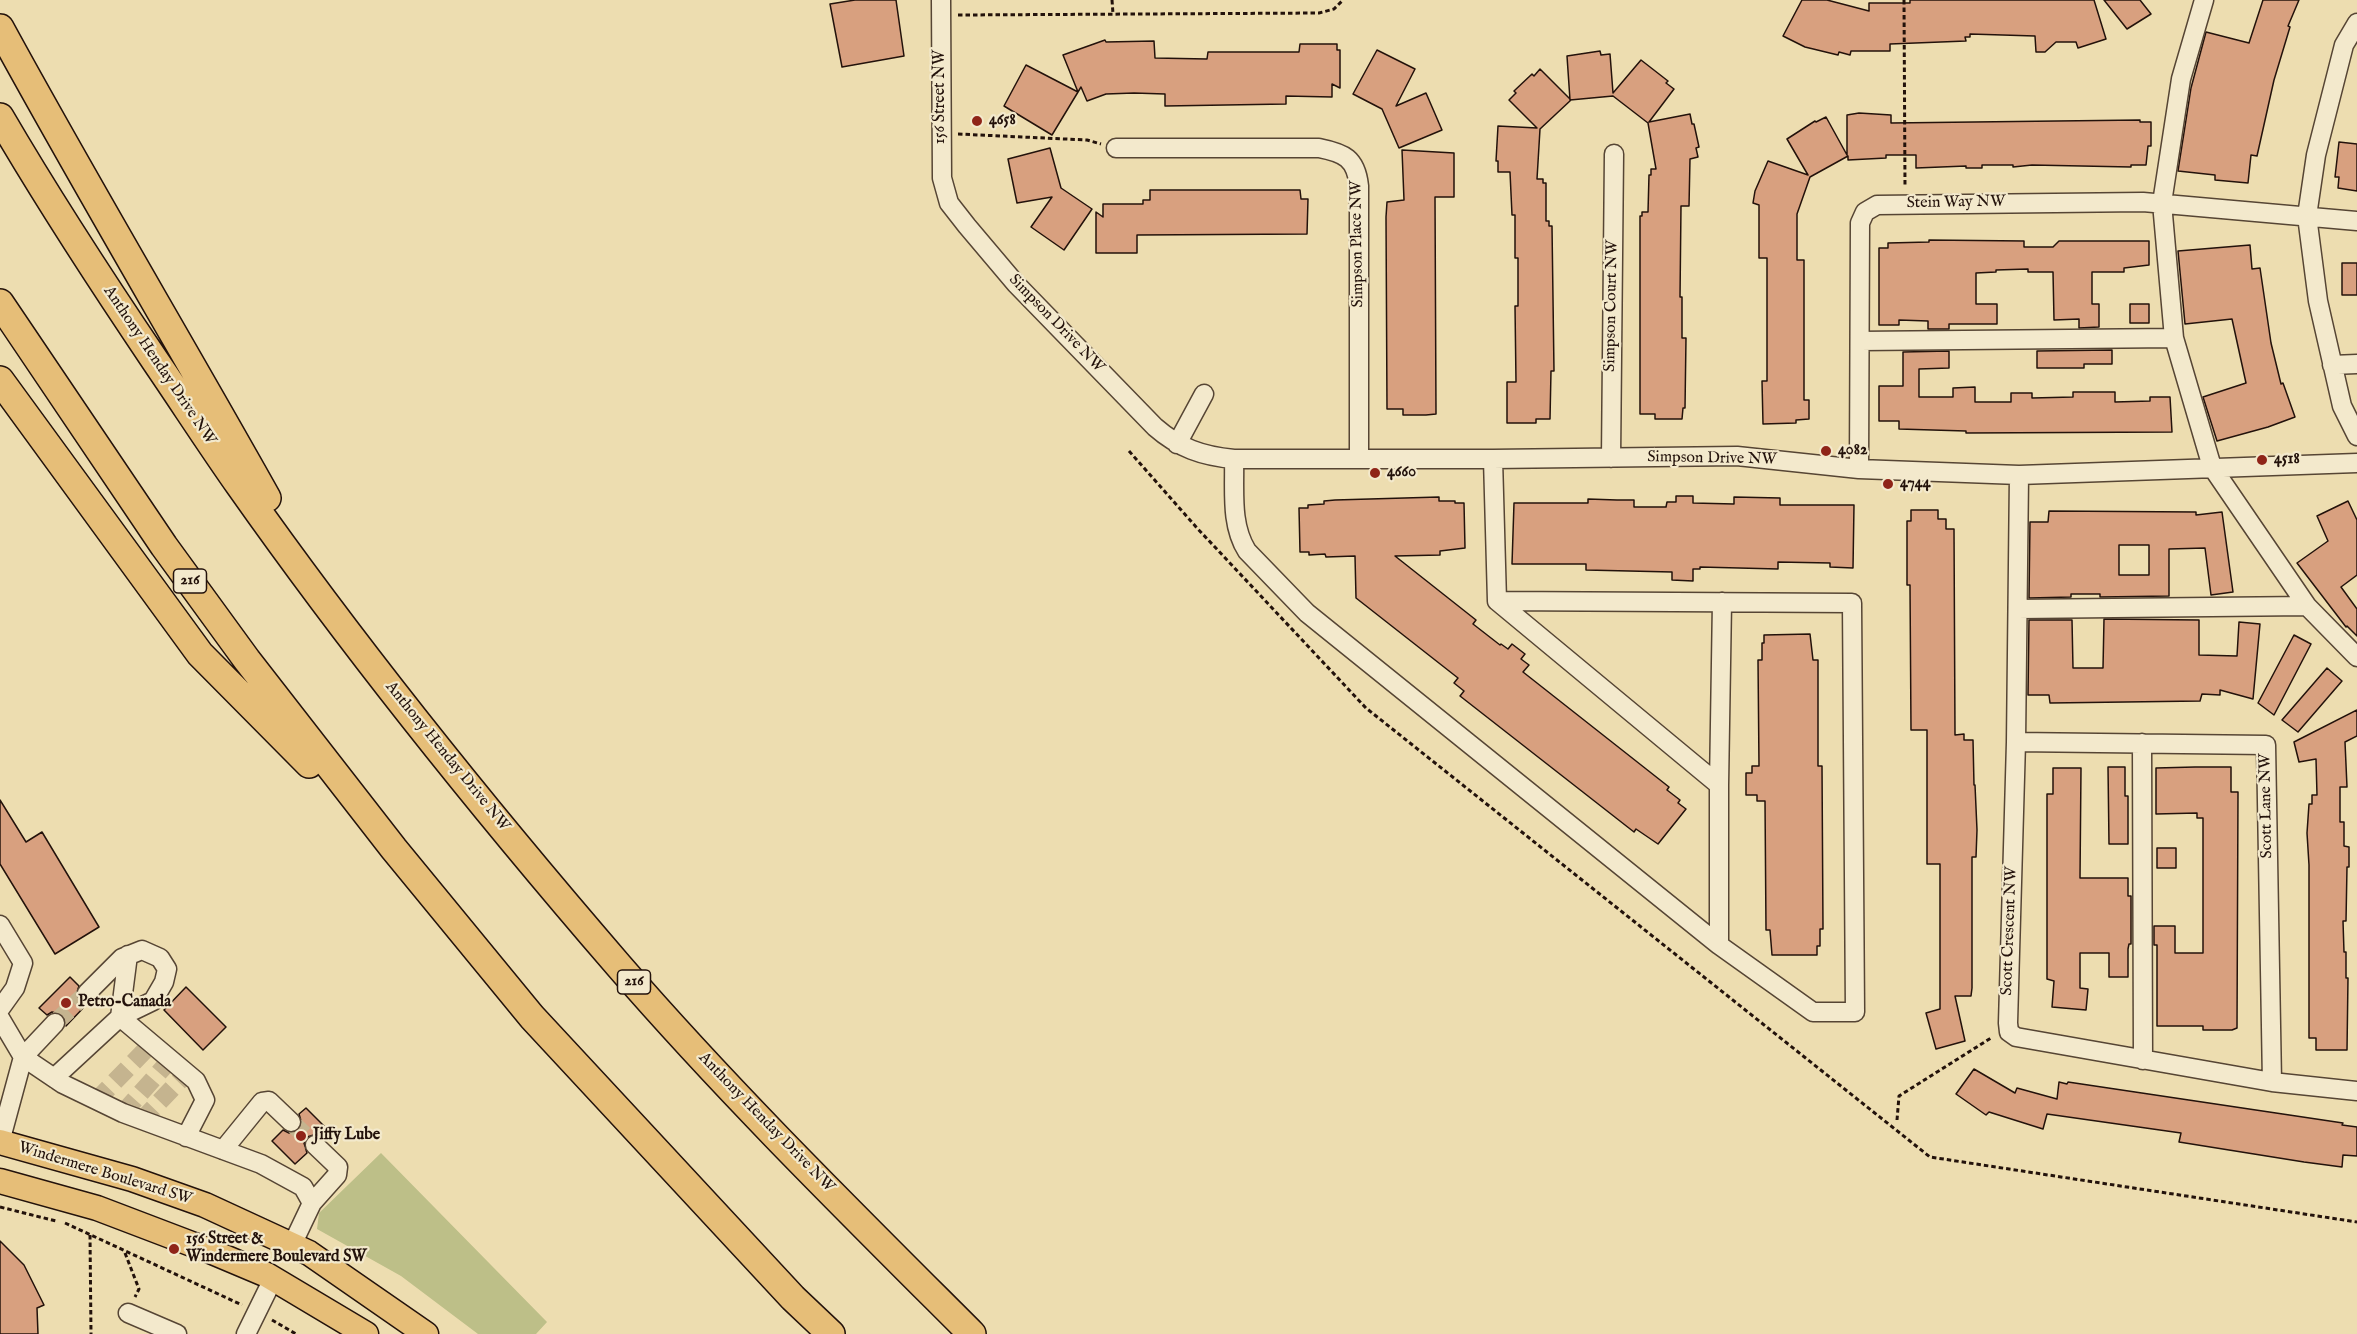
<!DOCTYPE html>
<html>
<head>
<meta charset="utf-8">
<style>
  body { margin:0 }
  canvas { display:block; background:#edddb0 }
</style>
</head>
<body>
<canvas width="2357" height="1334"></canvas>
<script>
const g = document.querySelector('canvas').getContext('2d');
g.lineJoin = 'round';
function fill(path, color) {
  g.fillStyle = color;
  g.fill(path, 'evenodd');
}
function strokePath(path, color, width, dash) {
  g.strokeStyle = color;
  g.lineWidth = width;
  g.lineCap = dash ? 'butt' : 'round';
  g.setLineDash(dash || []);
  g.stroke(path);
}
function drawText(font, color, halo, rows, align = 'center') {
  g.font = font + ' "IM FELL English",serif';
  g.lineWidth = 4.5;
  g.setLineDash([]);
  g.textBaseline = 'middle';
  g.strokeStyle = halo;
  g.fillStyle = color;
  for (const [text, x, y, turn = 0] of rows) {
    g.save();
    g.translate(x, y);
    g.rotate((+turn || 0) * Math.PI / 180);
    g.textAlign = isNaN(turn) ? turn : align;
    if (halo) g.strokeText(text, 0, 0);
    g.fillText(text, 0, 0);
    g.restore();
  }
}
const green = new Path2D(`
  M381 1153 547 1322 536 1334H478L401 1276 317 1229 319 1213Z`);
const building = new Path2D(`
  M855 0H896L904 56 842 67 830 4Z
  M1802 0H1827L1869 11V3H1910V0H2094L2106 39 2078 48 2076 42H2056L2045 52H2036L2035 36 1970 34V37H1965L1966 41 1890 44V51H1851L1850 55 1839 52 1838 55 1805 47 1783 36Z
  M2104 0H2140L2151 14 2127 29Z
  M2263 0H2299L2288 26 2290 27 2274 80 2257 156 2251 155 2248 183 2215 180V175L2178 171 2191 88 2206 32 2249 43Z
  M1105 40 1106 42 1154 41 1155 58 1207 59 1208 52H1299L1300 44H1337V50H1340V88L1332 84V97L1286 96V104L1165 106V94L1134 93 1106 94 1087 101 1081 87 1078 92 1063 55Z
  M1377 50 1415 69 1396 106 1426 93 1442 130 1399 148 1382 109 1353 94Z
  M1600 51 1601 55 1610 54 1613 93 1641 60 1668 81 1666 83 1674 89 1649 122 1690 114 1692 124H1694L1699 147 1696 148 1698 157 1690 159 1689 206H1681L1680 297H1682V338H1686L1685 408H1683L1682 419H1655V414H1640V216H1642V212H1648L1649 175H1651V169H1656L1648 123 1613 96 1570 100 1567 56Z
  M1026 65 1078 92 1052 135 1004 106Z
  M1540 69 1571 100 1540 129 1537 179H1543V183H1546V221H1549V226H1552L1554 371H1551L1550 419H1536V423H1507V382H1516L1515 306H1518V258H1515V215H1512L1510 172H1498V161H1496L1498 126 1537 128 1509 100 1516 93 1514 91 1532 74 1534 76Z
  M1859 113 1891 115V123L2140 120V122H2151V146H2148L2146 165H2131V167L2032 165 2013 167V165H1982V168H1966V166L1916 168V155H1886V158L1848 160V156L1810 177 1797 214V260H1804V400H1809V419L1796 420V423L1763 424 1762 381H1767V258H1759V205L1753 203 1755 191 1768 161 1808 175 1787 139 1815 121 1816 122 1826 117 1847 155V115Z
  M2339 142 2357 144V191L2338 188 2339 177H2335Z
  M1050 148 1061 188 1092 209 1064 250 1031 227 1052 197 1017 203 1008 159Z
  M1402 150 1454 153V197H1435L1436 414 1426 415H1403V409H1387L1386 217 1387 202 1404 200Z
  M1150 190H1300L1301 199H1308L1307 234 1137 235V253H1096V212L1103 217V204H1143V200H1150Z
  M1929 240 2024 241V247H2053L2059 241H2149V265L2124 268V272H2092V304H2099V327L2079 328V319L2054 320 2053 272H2028V269L1996 270V272L1976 273V304H1997V324H1949V329H1928V321L1899 320V325H1879V248H1888V243L1929 242Z
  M2250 245 2252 269 2260 268 2271 343 2281 384 2283 383 2295 417 2268 427 2217 441 2203 397 2246 383 2232 319 2185 324 2178 251Z
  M2342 263H2357V295H2342Z
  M2130 304H2149V323H2130Z
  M2112 350V364H2084V368H2037V351Z
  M1949 351V368L1919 369V397H1953V388L1975 387V402H2011V393H2032V398L2073 397V392H2115V402L2150 401V397H2170L2172 432 1966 433V431L1899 429V421H1879V386H1903V352Z
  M1676 496H1693V503L1734 504V497L1780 498V505H1854L1853 568 1830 567V563L1778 562V569L1700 567V569H1693V581L1672 580V572L1586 570V564H1512L1514 503H1588V499L1617 500H1634V507H1666L1667 502H1676Z
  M1439 497V501H1455V503H1464L1465 548 1440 551V555L1395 556 1476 620 1473 624 1500 645 1501 644 1508 649 1512 644 1525 654 1521 659 1529 665 1523 672 1669 787 1667 790 1680 800 1678 803 1686 809 1658 844 1636 829 1634 832 1460 696 1464 691 1454 683 1458 678 1356 598 1355 556 1326 557 1325 554 1309 555V552H1300L1299 508H1308V505L1324 504V501L1335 500Z
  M2348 501 2357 520V575L2341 587 2357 609V636L2347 626 2346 627 2297 563 2328 541 2317 516Z
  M1911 510H1938V519H1946V529H1954L1955 735 1964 734V740H1973L1974 785H1975L1977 830 1976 857H1972V988L1971 996H1955L1965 1041 1936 1049 1926 1013 1940 1009V864H1927V730H1911L1910 585H1907V521H1911Z
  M2049 511 2196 512V515L2222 512 2233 592 2211 595 2205 548 2169 549V596L2100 597V594H2071V597L2029 598 2030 522H2048ZM2119 545H2149V575H2119Z
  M2104 619 2199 620V655L2237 656 2239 622 2260 624 2253 699 2220 690V695L2202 694 2200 701 2050 703 2049 695H2028L2029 620H2072L2073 668H2103Z
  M1810 634 1813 660H1818V766H1822L1823 929H1820V946H1817V955H1772L1770 930H1766L1765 801H1757V795H1746V773H1752V766H1759L1758 660H1762V643H1764V635Z
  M2294 635 2311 644 2274 715 2258 703Z
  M2327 668 2342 681 2298 732 2282 720Z
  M2357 710V736L2345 742 2347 787H2340V822H2344V846L2349 847V867H2347L2346 921H2343L2344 952H2346V978H2348L2347 1050H2316V1038H2309V865L2307 833 2309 804H2312V795H2317L2316 759 2299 762 2294 742Z
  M2108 767H2125V796H2128V844H2109Z
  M2195 767H2231V792H2238L2237 1028 2232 1030H2203V1026H2157V945H2154V926H2175V953H2203V818H2197V813L2156 814V768Z
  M2053 768H2081L2080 878H2128V896H2131V944H2129L2128 949V977H2109V953H2080V988L2088 989 2086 1010 2052 1007 2054 981 2047 979V794H2053Z
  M0 800 26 842 42 832 99 927 55 954 0 864Z
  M2157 848H2176V868H2157Z
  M70 977 79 986 76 995 79 1000 87 1004 66 1026V1019L62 1014 52 1012 47 1015 39 1008Z
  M186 987 226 1027 203 1050 164 1010Z
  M1974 1069 2015 1093 2017 1088 2057 1099 2059 1082 2067 1084 2068 1082 2343 1123 2342 1125 2357 1127V1156L2343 1155 2342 1167 2304 1162 2179 1142 2181 1133 2047 1114 2043 1129 1989 1112 1986 1115 1956 1094Z
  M306 1108 329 1131 323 1137 317 1134 307 1137 304 1143 307 1153 295 1164 272 1141 283 1130 289 1133 299 1130 302 1124 299 1114Z
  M0 1241 24 1265 44 1305 37 1308 38 1334H0Z`);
const minorTunnel = new Path2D(`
  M55 1023 87 993
  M96 1101 152 1043
  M123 1113 171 1059
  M141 1121 187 1073
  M291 1122 315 1145`);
const path = new Path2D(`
  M1112 0 1113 14
  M1904 0 1905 187
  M958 15 1319 13 1334 9 1343 0
  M958 134 1087 140 1101 144
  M1129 451 1197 528 1366 708 1930 1157 2357 1222
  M1897 1120 1899 1096 1991 1038
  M0 1207 56 1221
  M65 1223 242 1305
  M90 1235 91 1334
  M125 1253 139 1289 135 1297
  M272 1320 296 1334`);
const minor = new Path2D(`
  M941 0 942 178 949 203 967 226 1016 284 1155 427C1179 448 1202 456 1234 459H1493L1737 456 1859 469 2019 475 2357 463
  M2204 0 2181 79 2162 203 2174 338 2212 467 2307 606 2357 657
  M2357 23 2344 45 2316 155 2307 216 2318 301 2342 406 2357 436
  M1116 148H1319C1344 153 1356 158 1359 186V459
  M1860 341 2174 338
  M2332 365 2357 364
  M1177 444 1204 394
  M1611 458 1614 154
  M1234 459C1235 490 1230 524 1247 551L1307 613 1719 945V785L1497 601 1493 459
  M1859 469 1860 223 1865 212 1877 205 2143 202 2357 221
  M2019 475 2016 742 2008 1023 2009 1032 2016 1037 2272 1082 2357 1091
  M1497 601 1852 603 1855 1012H1813L1719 945
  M2018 609 2307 606
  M2016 742 2266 745 2272 1082
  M2142 743 2143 1060
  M1719 785 1722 602
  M0 925 23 963 15 988 0 1009
  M120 1017 196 1081 205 1100 186 1137
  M120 1017 128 955
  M0 1018 23 1057 0 1142
  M55 1023 23 1057 63 1084 123 1113 261 1164 303 1187 312 1203
  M54 1078 120 1017 153 1001 164 982 167 969 160 958 142 950 122 958 87 993
  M223 1150 262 1102 269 1101 291 1122
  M292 1245 312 1203 337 1175 338 1167 315 1145
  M128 1313 177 1334
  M246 1334 273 1279`);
const major = new Path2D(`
  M0 1142 132 1179 205 1205 309 1253 426 1334
  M0 1181 97 1208 210 1251 267 1275 366 1334`);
const highway = new Path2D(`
  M0 28C86 186 179 341 267 498
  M0 117C49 201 102 282 156 362 184 403 211 445 240 486 357 652 486 812 619 966 730 1094 852 1214 972 1334
  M0 303 164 546 247 660 394 849 532 1017 793 1298 831 1334
  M0 380 200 654 309 764`);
const markers = [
  [977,121,6,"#8f2418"],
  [1826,451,6,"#8f2418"],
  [2262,460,6,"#8f2418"],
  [1375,473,6,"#8f2418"],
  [1888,484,6,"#8f2418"],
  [66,1003,6,"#8f2418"],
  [301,1136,6,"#8f2418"],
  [174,1249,6,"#8f2418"]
];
const shields = [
  [190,581,33],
  [634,982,33]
];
const shieldNames = [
  ["216",190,581],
  ["216",634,982]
];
const streetNames = [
  ["156 Street NW",941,97,-90],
  ["Stein Way NW",1956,203,-1],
  ["Simpson Place NW",1358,244,-91],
  ["Simpson Court NW",1612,306,-89],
  ["Simpson Drive NW",1056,324,46],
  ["Anthony Henday Drive NW",159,366,56],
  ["Simpson Drive NW",1712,459,1],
  ["Anthony Henday Drive NW",447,757,51],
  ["Scott Lane NW",2267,806,-91],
  ["Scott Crescent NW",2010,931,-88],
  ["Anthony Henday Drive NW",766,1123,46],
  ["Windermere Boulevard SW",105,1174,17]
];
const poiNames = [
  ["4658",989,121],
  ["4082",1838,451],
  ["4518",2274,460],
  ["4660",1387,473],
  ["4744",1900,484],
  ["Petro-Canada",78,1003],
  ["Jiffy Lube",313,1136],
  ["156 Street &",186,1240],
  ["Windermere Boulevard SW",186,1258]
];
fill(green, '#bdbf88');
fill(building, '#d8a07f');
strokePath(building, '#23120b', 1.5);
strokePath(minorTunnel, '#c5b48f', 18, [18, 9]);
strokePath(minor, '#564534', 21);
strokePath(major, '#23120b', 27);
strokePath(highway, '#23120b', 30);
strokePath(path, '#23120b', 3, [4.5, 3]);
strokePath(minor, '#f3e9cc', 18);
strokePath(major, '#e6be78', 24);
strokePath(highway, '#e6be78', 27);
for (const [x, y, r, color] of markers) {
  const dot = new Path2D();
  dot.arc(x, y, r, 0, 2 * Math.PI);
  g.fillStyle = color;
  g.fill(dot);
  strokePath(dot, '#f3e9cc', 2);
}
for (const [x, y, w] of shields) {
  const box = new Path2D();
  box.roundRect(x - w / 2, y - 12, w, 24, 4.5);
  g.fillStyle = '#f3e9cc';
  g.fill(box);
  strokePath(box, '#23120b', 1.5);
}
drawText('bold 15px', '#23120b', null, shieldNames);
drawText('16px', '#23120b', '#f3e9cc', streetNames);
drawText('bold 16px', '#23120b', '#f3e9cc', poiNames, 'left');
</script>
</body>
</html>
